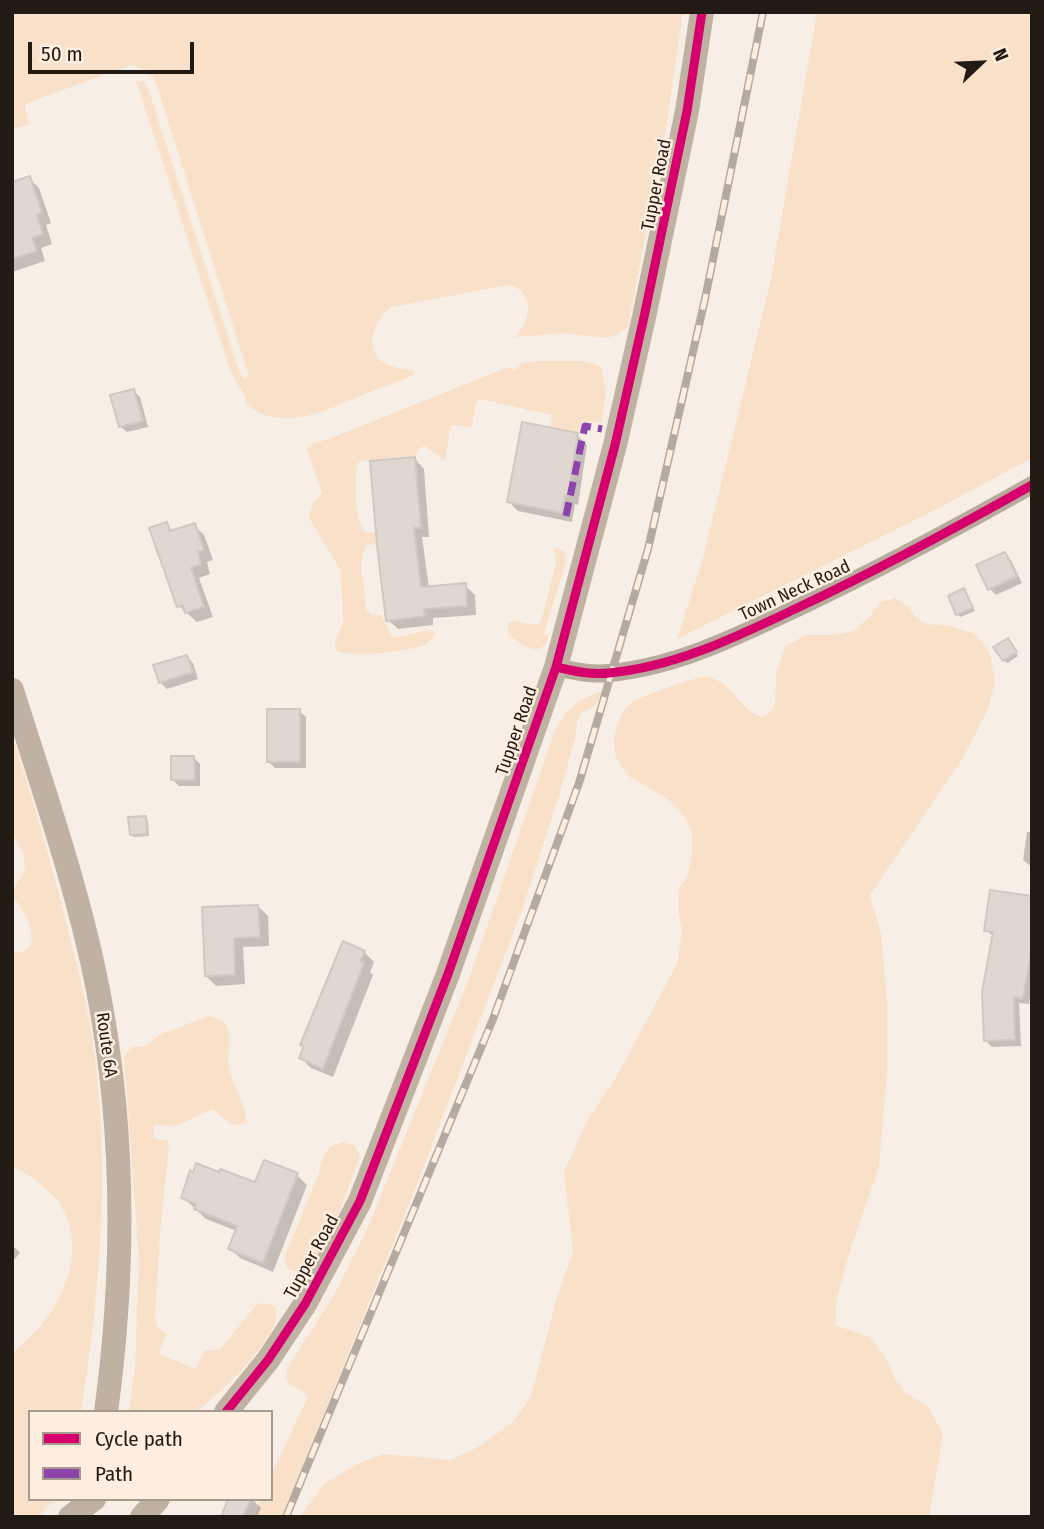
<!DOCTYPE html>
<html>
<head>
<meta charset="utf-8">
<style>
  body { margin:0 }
  #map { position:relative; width:1044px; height:1529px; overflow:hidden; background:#f7eee6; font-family:"Fira Sans Condensed",sans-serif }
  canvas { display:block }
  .frame { position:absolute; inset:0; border:14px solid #221b14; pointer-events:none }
  .legend { position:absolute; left:28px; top:1410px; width:245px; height:91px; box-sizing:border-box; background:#feeedf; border:2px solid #a69a8e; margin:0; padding:9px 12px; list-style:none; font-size:21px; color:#221b14 }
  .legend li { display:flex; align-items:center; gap:14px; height:35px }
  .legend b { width:35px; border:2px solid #a69a8e }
  .north { position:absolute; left:946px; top:28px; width:70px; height:70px; -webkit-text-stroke:5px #feeedf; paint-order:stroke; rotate:67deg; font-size:19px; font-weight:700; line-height:28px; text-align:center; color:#221b14 }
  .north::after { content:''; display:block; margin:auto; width:24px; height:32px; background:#221b14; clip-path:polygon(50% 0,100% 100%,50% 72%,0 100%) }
  .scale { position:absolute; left:28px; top:42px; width:166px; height:32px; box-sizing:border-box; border:4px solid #221b14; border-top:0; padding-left:9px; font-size:21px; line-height:24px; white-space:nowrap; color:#221b14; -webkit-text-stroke:5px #feeedf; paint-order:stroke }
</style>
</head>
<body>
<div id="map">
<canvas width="1044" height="1529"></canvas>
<div class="frame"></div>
<ul class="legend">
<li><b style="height:9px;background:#d6006c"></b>Cycle path</li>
<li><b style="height:9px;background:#8e44ad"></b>Path</li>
</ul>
<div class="north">N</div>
<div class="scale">50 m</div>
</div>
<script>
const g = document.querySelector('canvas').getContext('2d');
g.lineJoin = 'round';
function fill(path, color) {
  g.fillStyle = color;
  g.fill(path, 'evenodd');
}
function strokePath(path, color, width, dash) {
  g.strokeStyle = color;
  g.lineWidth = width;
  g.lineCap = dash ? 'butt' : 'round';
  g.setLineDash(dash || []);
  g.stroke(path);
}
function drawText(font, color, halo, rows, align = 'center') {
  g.font = font + ' "Fira Sans Condensed",sans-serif';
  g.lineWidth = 5;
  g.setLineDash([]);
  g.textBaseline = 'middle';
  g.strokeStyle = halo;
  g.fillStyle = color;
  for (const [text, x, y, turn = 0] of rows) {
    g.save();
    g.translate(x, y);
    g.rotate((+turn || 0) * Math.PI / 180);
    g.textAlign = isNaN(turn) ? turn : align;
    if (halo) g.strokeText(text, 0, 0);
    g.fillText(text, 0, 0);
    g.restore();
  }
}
const green = new Path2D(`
  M12 12H683L665 134 628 327 617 335 606 338 564 333 514 337C531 324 536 289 508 285L392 307C376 317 364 345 380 360 388 367 402 369 412 370L414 374C398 383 380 388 363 395 326 410 281 435 245 403L246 397 232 375 136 81 145 83 148 88 238 368 244 379 249 376 155 80 145 69 131 65 27 103 25 106 29 124 12 129Z
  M817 12H1032V458L935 510 677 639 703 558 771 279Z
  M540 361H581L601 366 606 394 601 423 582 421 579 432 551 427 552 415 480 399 476 402 472 427 451 425 445 461 425 446 420 448 415 456 361 461 357 464C356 481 353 522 366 533L385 532 386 543 366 545C356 564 366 589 366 609L372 615H381L393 638 430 630 436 633C433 638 429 642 424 645 407 652 350 658 335 650V641L343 624 341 571 309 518 313 503 322 493 307 449 309 445 334 437 508 367 515 370 522 363Z
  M554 547 564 551 566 561 544 634 549 636C541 662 521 643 508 634V623L518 620 522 623 537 625 541 622 556 563Z
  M895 598 909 607 915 616 926 624 950 626 975 634 989 651 995 681 988 709 963 758 870 895 881 933 887 1002V1072L879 1167 851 1248 837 1298 835 1325 869 1337 885 1356 895 1380 907 1393 928 1407 943 1434 929 1517H300L326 1482 364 1461 383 1454 451 1460 480 1446 514 1421 531 1396 557 1297 573 1252 564 1172 588 1119 617 1076 677 964 682 931 678 912 679 887C688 880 689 870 691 859 697 826 685 811 658 793 642 782 633 784 620 765 608 747 615 717 632 702 638 697 694 678 702 677 730 675 738 711 762 717L772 710 775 705 776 675 785 647 805 635H833L854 631 870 616 881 602Z
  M602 691 596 705 581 714 577 723 576 735 559 796 521 913 415 1189 282 1517H254L261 1500 271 1502V1476L308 1397C300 1383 280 1391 288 1367L334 1295 368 1227 469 979 555 730C568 707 577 700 602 691Z
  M12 734C33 800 52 866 69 933 77 967 87 1002 92 1037 111 1162 101 1287 81 1412H30V1499H55L38 1517H12V1354C22 1344 34 1334 43 1323 70 1289 85 1242 59 1203 49 1188 27 1174 12 1165V952H23L32 943C31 936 31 926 28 920 16 892 2 903 25 871L23 852 12 833Z
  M208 1016C215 1018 223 1020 227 1027 232 1038 227 1054 229 1067 232 1086 245 1100 246 1121L243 1124 232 1125 213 1109 176 1126 155 1125 153 1138 167 1140 169 1143 160 1234 155 1317 157 1326 166 1334 159 1354 196 1369 204 1351 221 1349 256 1305C264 1302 269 1303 276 1308 282 1339 219 1392 197 1412H129L135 1368 139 1260 124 1055 132 1047 145 1046 160 1035Z
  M343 1142 355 1146 360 1156 339 1212 309 1270 302 1273 287 1269 284 1258 318 1176 322 1158 331 1146Z`);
const shadow = new Path2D(`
  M29 178 39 188 51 223 46 225 52 244 41 248 45 261 12 272V182Z
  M134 391 140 397 148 427 127 432 120 426Z
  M577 435 587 445 578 505 575 504 572 522 518 511 508 501Z
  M415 459 424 469 429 537H422L429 588 465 585 475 595 476 615 433 618V625L398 629 388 620Z
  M166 524 174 532 194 525 204 535 213 560 207 562 210 574 199 578 213 617 197 622 179 606Z
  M1004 554 1011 560 1022 583 996 595 990 589Z
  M964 590 975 611 960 617 958 614Z
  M1010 643 1018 656 1007 663 1004 660Z
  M187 657 193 663 198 679 167 689 160 682Z
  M299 711 306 717V768H275L269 762Z
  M194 758 200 764V786H179L172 779Z
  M145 818 148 821 149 836 134 837 131 835Z
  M1032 829V867L1023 860 1027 832H1031Z
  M1032 898V983L1029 1004 1019 1003 1021 1046 992 1047 986 1041 994 937 986 930Z
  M258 906 268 916 269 946 243 947 245 984 216 986 206 976 204 908Z
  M364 952 374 962 370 972 373 975 333 1077 311 1068 301 1058Z
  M265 1162 297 1175 307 1185 273 1272 240 1258 230 1248 237 1231 206 1219 183 1197 256 1184Z
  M12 1245 20 1253 12 1262Z
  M230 1499H252L261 1508 257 1517H222Z`);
const building = new Path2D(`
  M30 176 42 213 37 215 43 234 32 238 37 251 12 259V182Z
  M134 389 143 421 119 427 110 395Z
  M522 422 578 433 568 496 565 495 562 513 507 502Z
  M415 457 421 528H414L421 587 466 583 467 606 424 609 425 616 386 621 377 545 370 461Z
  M167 522 170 531 195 523 204 550 198 552 201 564 191 568 204 607 185 613 183 605 177 607 149 528Z
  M1005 552 1017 576 988 590 976 565Z
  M964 588 973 608 956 615 948 596Z
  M1008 638 1017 652 1003 661 993 647Z
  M187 655 193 672 159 683 153 665Z
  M267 709H300V762H267Z
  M171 756H194L195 780H171Z
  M146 816 147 834 130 835 128 817Z
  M990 890 1032 896V945L1023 999 1014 997 1015 1040 984 1041 982 992 993 932 984 931Z
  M258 905 260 937 234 938 235 975 205 976 202 907Z
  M343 941 365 951 360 962 364 963 323 1069 299 1058 304 1046 300 1045Z
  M264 1160 298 1173 263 1263 228 1249 237 1226 194 1209 196 1204 181 1198 190 1170 193 1172 196 1163 219 1172 220 1169 255 1182Z
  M228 1499H251L243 1517H221Z`);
const minor = new Path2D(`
  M556 667C573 671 591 675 609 673 675 667 736 637 795 609 876 571 954 529 1032 485`);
const secondary = new Path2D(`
  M12 690C43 789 78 888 98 990 125 1129 125 1272 106 1412
  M226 1412 268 1360 305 1304 360 1201 448 974 556 667 615 445 644 317 687 111 702 12
  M70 1517 94 1499
  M142 1517 158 1499`);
const rail = new Path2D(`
  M286 1517 493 1019 579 783 648 549 705 299 763 12`);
const quiet = new Path2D(`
  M566 516 585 426 602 429`);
const cycleway = new Path2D(`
  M556 667C573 671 591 675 609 673 675 667 736 637 795 609 876 571 954 529 1032 485
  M226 1412 268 1360 305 1304 360 1201 448 974 556 667 615 445 644 317 687 111 702 12`);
const streetNames = [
  ["Tupper Road",657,185,-79],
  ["Town Neck Road",795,591,-25],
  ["Tupper Road",517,731,-71],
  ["Route 6A",106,1045,82],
  ["Tupper Road",312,1257,-61]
];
fill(green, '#f9e0c8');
fill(shadow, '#0003');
fill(building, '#dfd7d0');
strokePath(building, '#d0c9c2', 2);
strokePath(minor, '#b8aa9d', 18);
strokePath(secondary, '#c0b2a2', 24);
strokePath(rail, '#b5aa9f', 8);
strokePath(rail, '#feeedf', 5, [16]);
strokePath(quiet, '#8e44ad', 7, [14, 7]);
strokePath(cycleway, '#d6006c', 9);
drawText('18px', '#221b14', '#feeedf', streetNames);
</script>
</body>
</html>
